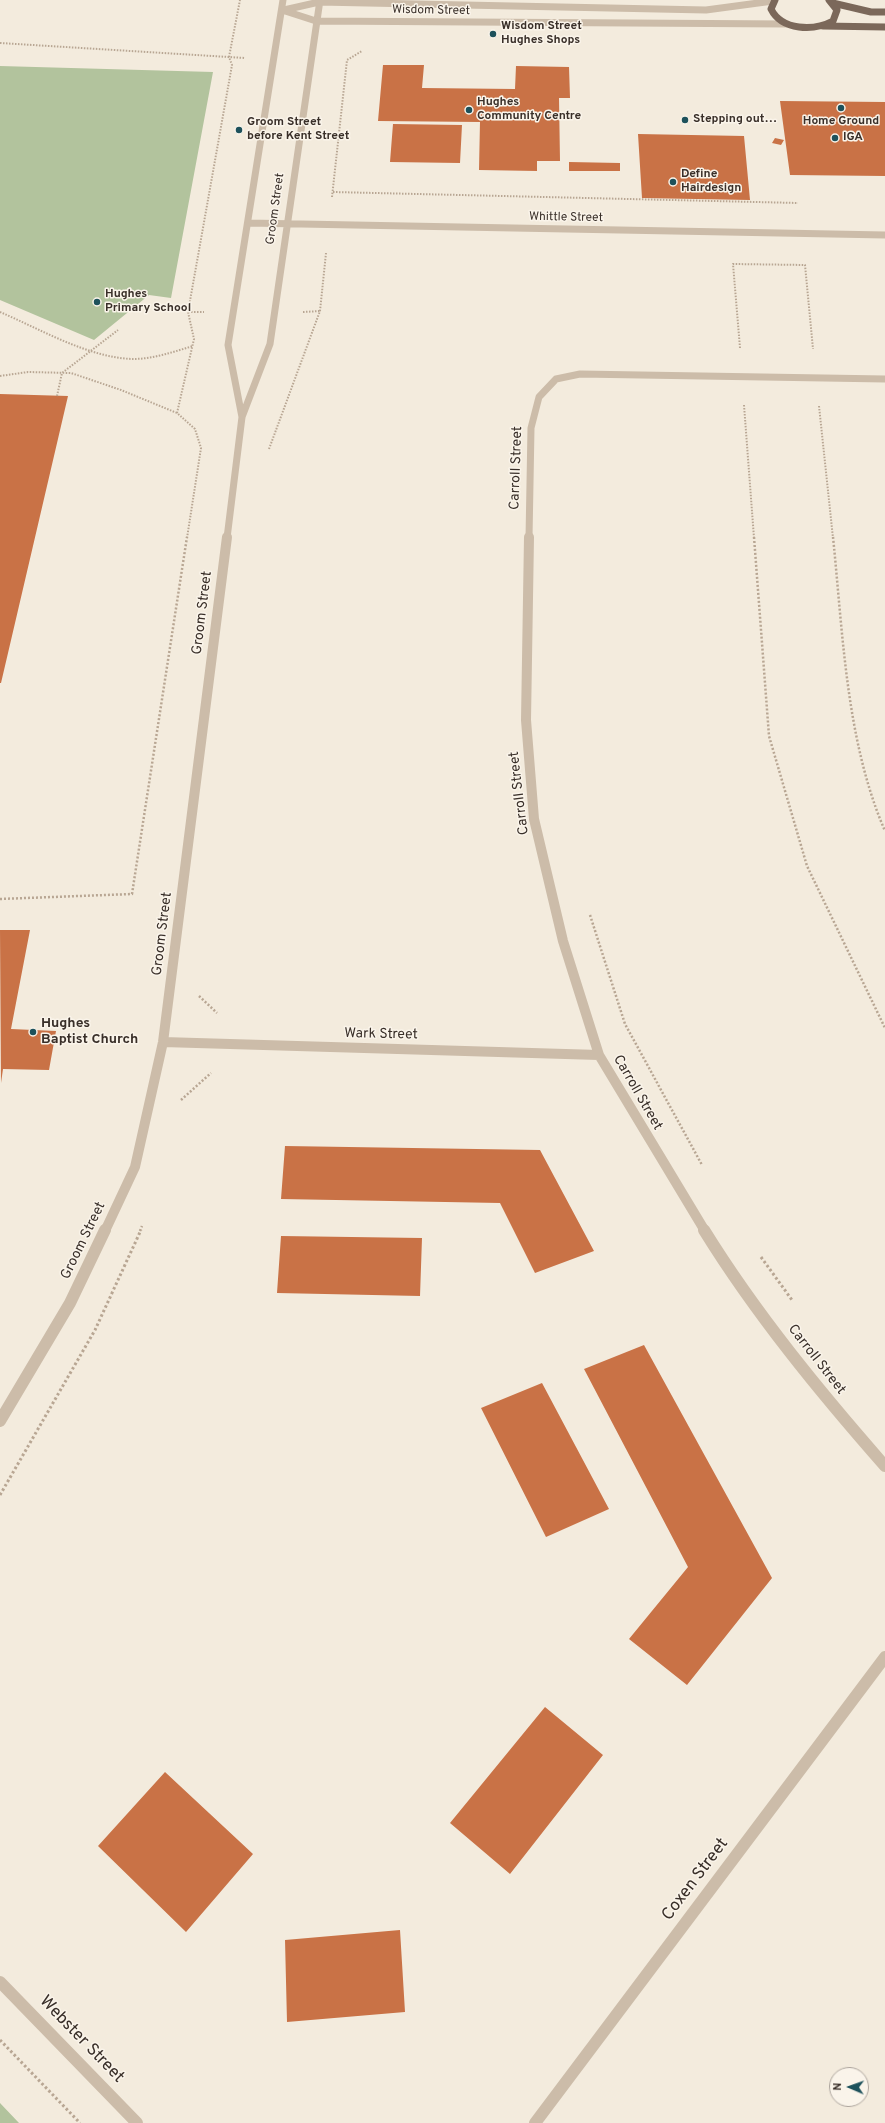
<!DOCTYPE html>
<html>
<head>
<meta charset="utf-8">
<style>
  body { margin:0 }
  #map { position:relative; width:885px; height:2123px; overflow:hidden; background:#f3ebdd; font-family:Overpass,sans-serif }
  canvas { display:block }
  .north { position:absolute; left:829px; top:2067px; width:40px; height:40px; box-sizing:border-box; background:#faf4ea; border:1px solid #ada59d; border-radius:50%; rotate:272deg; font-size:11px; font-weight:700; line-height:16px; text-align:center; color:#392f29 }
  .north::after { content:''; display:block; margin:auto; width:14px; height:18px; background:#1d515b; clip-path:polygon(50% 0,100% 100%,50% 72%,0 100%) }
</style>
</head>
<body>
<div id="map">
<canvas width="885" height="2123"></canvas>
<div class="north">N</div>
</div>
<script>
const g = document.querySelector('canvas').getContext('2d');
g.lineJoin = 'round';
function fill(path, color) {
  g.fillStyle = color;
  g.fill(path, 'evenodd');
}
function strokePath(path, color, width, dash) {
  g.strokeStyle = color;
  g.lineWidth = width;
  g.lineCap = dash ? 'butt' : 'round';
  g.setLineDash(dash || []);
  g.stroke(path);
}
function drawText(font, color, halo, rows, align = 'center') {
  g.font = font + ' Overpass,sans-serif';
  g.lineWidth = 3;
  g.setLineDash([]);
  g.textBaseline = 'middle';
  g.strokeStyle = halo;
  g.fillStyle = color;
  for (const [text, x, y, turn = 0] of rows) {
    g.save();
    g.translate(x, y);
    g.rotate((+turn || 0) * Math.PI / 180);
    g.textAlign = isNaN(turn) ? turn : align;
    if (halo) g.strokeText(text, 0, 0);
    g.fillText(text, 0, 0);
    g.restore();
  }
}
const green = new Path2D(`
  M0 66 213 72 171 298 149 295 94 340 0 300Z
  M0 2103 19 2123H0Z`);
const building = new Path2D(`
  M383 65H424L422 88 515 89 516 66 569 67 570 98H559L560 161H537V171L479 170 480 122 378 121Z
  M780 101 885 102V176L790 175Z
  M393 124 462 125 460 163 390 162Z
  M638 134 744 136 750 200 642 198Z
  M775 138 784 140 781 145 772 143Z
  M569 162 620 163V171H569Z
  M0 394 68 396 1 683H0Z
  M0 930H30L11 1029 56 1031 49 1070 3 1069 1 1083Z
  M285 1146 540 1150 594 1251 535 1273 500 1203 281 1199Z
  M281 1236 422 1238 420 1296 277 1293Z
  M644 1345 772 1578 687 1685 629 1639 688 1567 584 1369Z
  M542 1383 609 1509 546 1537 481 1408Z
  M545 1707 603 1755 510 1874 450 1823Z
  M165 1772 253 1854 186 1932 98 1846Z
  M400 1930 405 2012 287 2022 285 1940Z`);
const pathFar2 = new Path2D(`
  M0 43 245 58
  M333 192 798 203
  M332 197 347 60 362 51
  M0 312C40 329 89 358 133 359 153 359 173 352 193 346
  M188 312H204
  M303 312 320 311
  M740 348 733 264 805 265 813 349
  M0 376 28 372 71 373 121 390 177 413
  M57 396 62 373 118 330
  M744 405 754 538
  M819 406 833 538
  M269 449 320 311 326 253
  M187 538 201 448 195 429 177 413 194 339 188 312 232 65 229 57 240 0`);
const pathFar1 = new Path2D(`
  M754 537 769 736 807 866 885 1028
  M833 537C843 634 846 741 885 831
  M0 899 132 894 187 537
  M590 915 625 1024 702 1165
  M199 996 217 1013
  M181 1100 211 1073
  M140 1231 142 1226`);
const path = new Path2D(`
  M761 1257 792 1300
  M0 1495 95 1330 141 1230
  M0 2040 80 2123`);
const minorFar2 = new Path2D(`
  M282 10 316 21 787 24
  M284 10 319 2 706 10 773 1
  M248 223 885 235
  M242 417 228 345 283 0
  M227 538 242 417 270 344 320 0
  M529 538 531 428 539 397 556 379 580 374 885 379`);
const minorFar1 = new Path2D(`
  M529 537 526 720 534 819 563 941 599 1055 705 1231
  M163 1042 599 1055
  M105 1231 135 1167 163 1042 227 537`);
const minor = new Path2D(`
  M704 1230C756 1314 820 1392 885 1466
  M0 1421 70 1303 105 1230
  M0 1982 137 2123
  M535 2123 885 1657`);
const major = new Path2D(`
  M775 0 771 9C782 31 814 31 833 21L837 10 829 0
  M833 3 871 12H885
  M823 26 885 27`);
const markers = [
  [493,34,4,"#1d515b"],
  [841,108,4,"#1d515b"],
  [469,110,4,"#1d515b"],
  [685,120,4,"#1d515b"],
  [239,130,4,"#1d515b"],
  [835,138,4,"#1d515b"],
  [673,182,4,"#1d515b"],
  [97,302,4,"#1d515b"],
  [33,1032,4,"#1d515b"]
];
const farStreetnames = [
  ["Wisdom Street",431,11,1],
  ["Groom Street",276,209,-82],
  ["Whittle Street",566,218,1]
];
const farPoinames = [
  ["Wisdom Street",501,27],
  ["Hughes Shops",501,41],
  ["Hughes",477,103],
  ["Community Centre",477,117],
  ["Stepping out…",693,120],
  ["Home Ground",841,122,"center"],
  ["Groom Street",247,123],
  ["before Kent Street",247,137],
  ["IGA",843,138],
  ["Define",681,175],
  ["Hairdesign",681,189],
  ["Hughes",105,295],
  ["Primary School",105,309]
];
const streetNames = [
  ["Carroll Street",517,468,-88],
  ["Groom Street",203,613,-83],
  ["Carroll Street",520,793,-97],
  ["Groom Street",163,934,-83],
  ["Wark Street",381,1035,1],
  ["Carroll Street",637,1093,60],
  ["Groom Street",84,1241,-64],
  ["Carroll Street",816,1360,52]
];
const poiNames = [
  ["Hughes",41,1024],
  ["Baptist Church",41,1040]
];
const nearStreetnames = [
  ["Coxen Street",696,1880,-53],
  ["Webster Street",81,2040,46]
];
fill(green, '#b2c39d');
fill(building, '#c97246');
strokePath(pathFar2, '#b8a693', 2, [1.5, 1.5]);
strokePath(pathFar1, '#b8a693', 2.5, [2, 2]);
strokePath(path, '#b8a693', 3, [2.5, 2.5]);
strokePath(minorFar2, '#ccbca9', 7);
strokePath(minorFar1, '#ccbca9', 10);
strokePath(minor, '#ccbca9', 12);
strokePath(major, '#7b685a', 7);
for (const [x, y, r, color] of markers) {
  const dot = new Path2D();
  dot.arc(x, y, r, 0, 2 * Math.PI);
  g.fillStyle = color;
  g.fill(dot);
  strokePath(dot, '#faf4ea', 1.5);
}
drawText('12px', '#392f29', '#faf4ea', farStreetnames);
drawText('bold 12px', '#392f29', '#faf4ea', farPoinames, 'left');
drawText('14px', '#392f29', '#faf4ea', streetNames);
drawText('bold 14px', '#392f29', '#faf4ea', poiNames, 'left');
drawText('17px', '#392f29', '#faf4ea', nearStreetnames);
</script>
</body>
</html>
